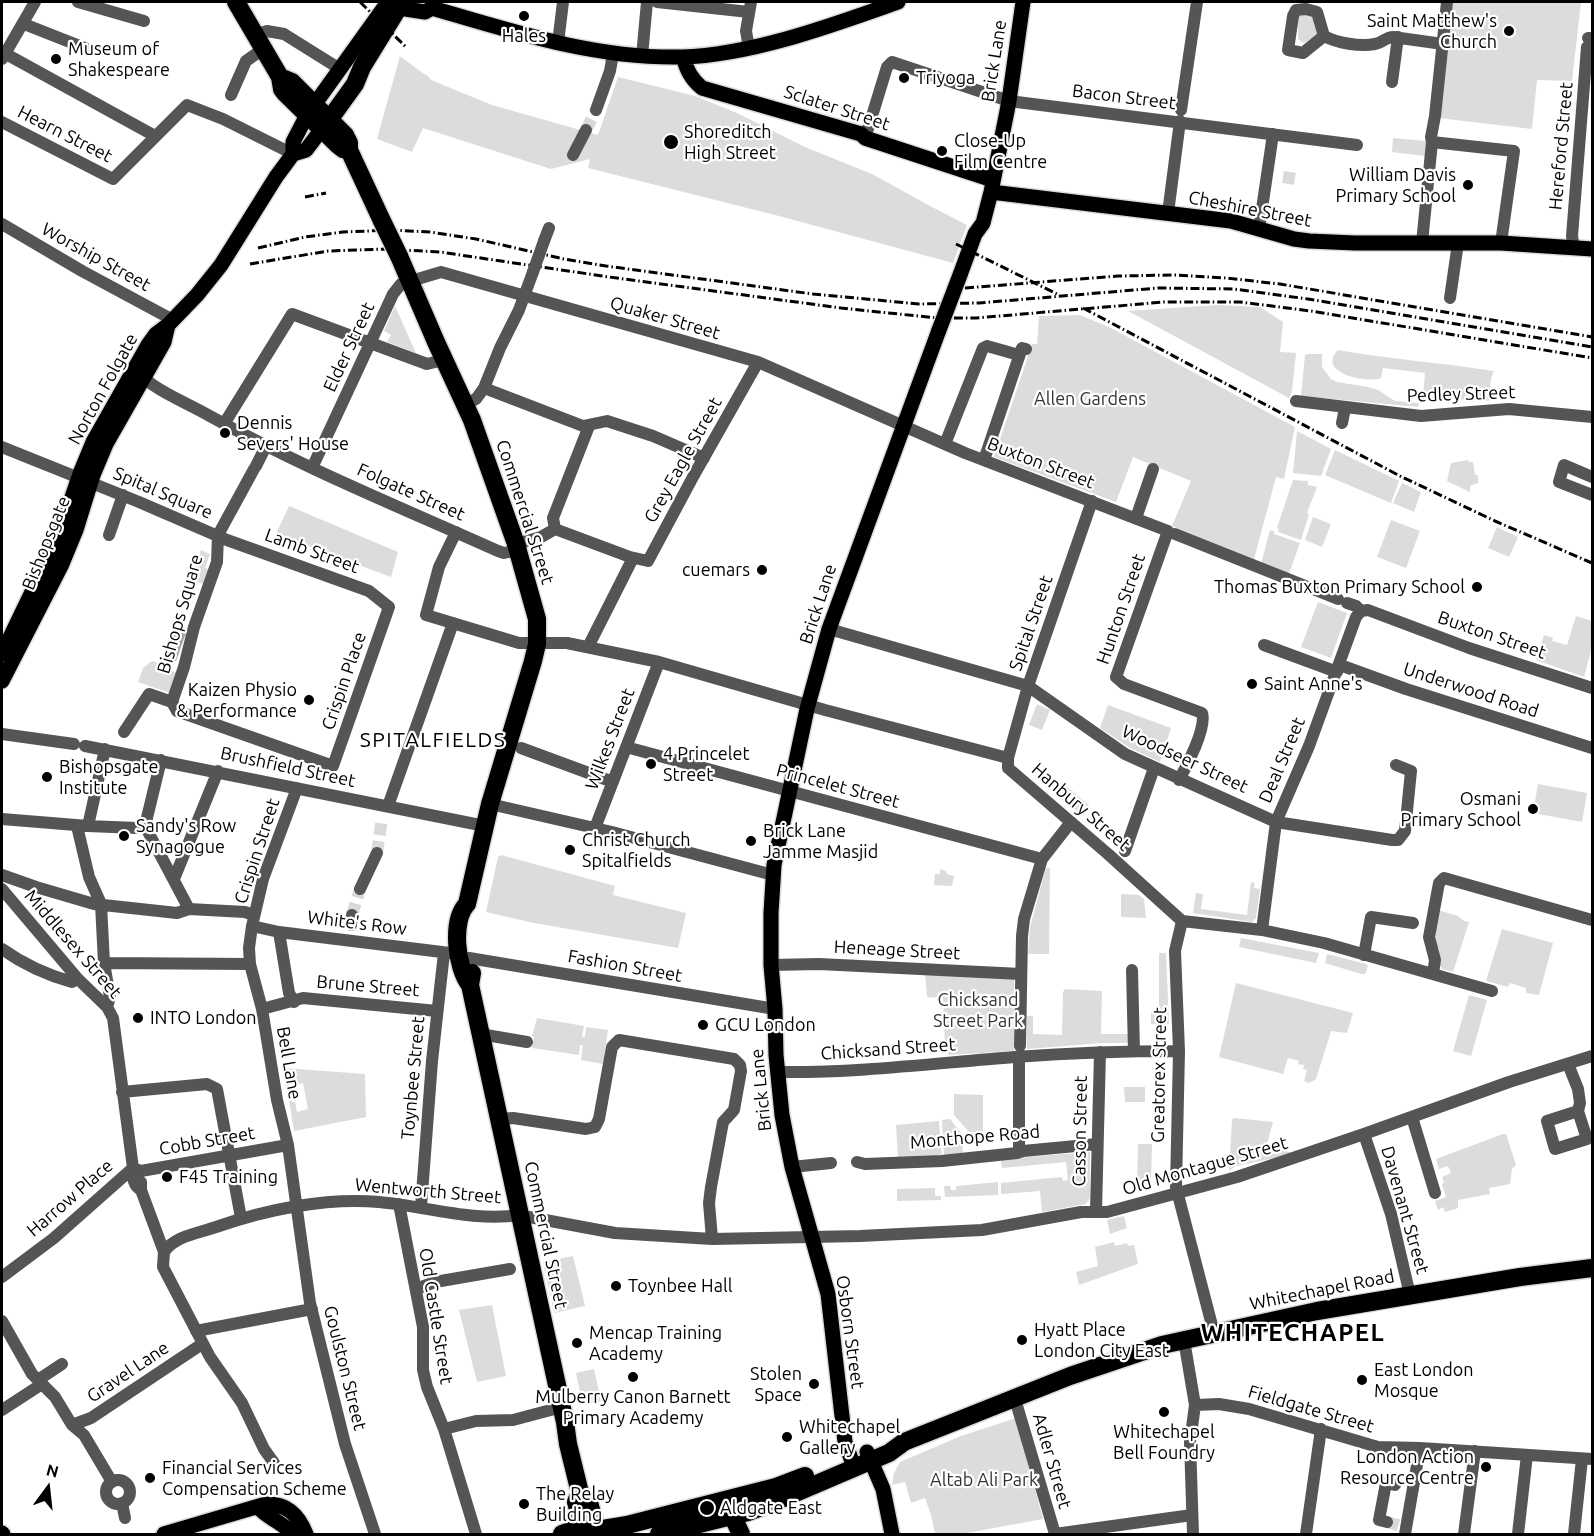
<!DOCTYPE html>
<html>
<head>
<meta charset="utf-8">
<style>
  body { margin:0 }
  #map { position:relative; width:1594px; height:1536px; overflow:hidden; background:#fff; font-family:Ubuntu,sans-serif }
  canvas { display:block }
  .frame { position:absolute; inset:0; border:3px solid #000; pointer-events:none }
  .north { position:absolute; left:18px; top:1458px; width:60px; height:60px; -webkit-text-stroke:4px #fff; paint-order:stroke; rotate:15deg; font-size:16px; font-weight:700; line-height:24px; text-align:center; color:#000 }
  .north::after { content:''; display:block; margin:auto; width:21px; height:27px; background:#000; clip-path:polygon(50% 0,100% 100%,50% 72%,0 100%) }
</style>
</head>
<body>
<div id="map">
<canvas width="1594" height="1536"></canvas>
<div class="frame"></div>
<div class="north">N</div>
</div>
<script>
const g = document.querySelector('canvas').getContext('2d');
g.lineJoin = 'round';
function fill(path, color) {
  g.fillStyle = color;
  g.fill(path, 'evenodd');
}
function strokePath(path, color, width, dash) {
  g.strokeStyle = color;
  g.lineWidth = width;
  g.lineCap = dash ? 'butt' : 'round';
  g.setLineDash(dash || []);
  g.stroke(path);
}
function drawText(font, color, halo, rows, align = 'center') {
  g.font = font + ' Ubuntu,sans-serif';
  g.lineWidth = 4.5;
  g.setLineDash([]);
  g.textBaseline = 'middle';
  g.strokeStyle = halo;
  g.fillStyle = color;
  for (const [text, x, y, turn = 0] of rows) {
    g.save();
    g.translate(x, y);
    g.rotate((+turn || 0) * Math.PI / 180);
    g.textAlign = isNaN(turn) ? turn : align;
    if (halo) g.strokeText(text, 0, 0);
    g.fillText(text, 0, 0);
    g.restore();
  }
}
const green = new Path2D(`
  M1452 2H1581L1572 81 1537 80 1532 129 1439 118Z
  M1304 14 1313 16 1319 30 1317 35 1304 43 1298 39V18Z
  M400 56 424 74 428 76 431 80 492 105 598 135 618 77 695 96 737 113 805 147 872 174 932 207 967 225 953 263 779 216 588 168 590 159 551 169 423 128 412 152 377 139Z
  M1393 138 1426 141 1425 156 1392 152Z
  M1217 305 1260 307 1283 322 1280 352 1296 353 1292 391 1289 398 1128 311Z
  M395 306 416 353 387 342 391 335 384 331Z
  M1080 315 1111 328 1295 427 1284 479 1276 477 1254 559 1172 526 1191 481 1133 457 1116 502 994 457 1032 344H1037L1039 316Z
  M1338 350C1390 359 1442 363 1494 371L1491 378 1489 401 1432 398V396L1423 395 1425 373 1383 368 1381 378C1369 384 1315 373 1338 350Z
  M1308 354H1322V367L1331 379 1337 382 1368 387 1378 390 1395 401 1419 403 1418 407 1301 396 1305 355Z
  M1297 431 1331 449 1321 476 1293 473Z
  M1335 450 1399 481 1391 503 1325 475Z
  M1468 460 1469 462H1473L1475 475H1478V483L1470 486V492L1447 481 1451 463Z
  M1293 480 1308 481V485L1317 487 1307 513 1309 514 1301 540 1278 532 1279 529 1277 528Z
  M1402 483 1421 492 1414 512 1393 503Z
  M289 506 398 552 391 577 276 534Z
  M1313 517 1331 524 1322 547 1305 540Z
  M1391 520 1420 531 1406 568 1377 557Z
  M1497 527 1518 537 1509 557 1488 548Z
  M1270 530 1274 531V534L1300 543 1289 574 1261 564Z
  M201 550 210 554 205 568 212 571 206 585 190 580Z
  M1318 602 1347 613 1331 658 1301 647Z
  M1576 616 1592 621V647L1584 677 1536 660 1544 635 1553 638 1552 641 1567 645Z
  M152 661 172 668V671L178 673 170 693 138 682 143 668Z
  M1037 704 1050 710 1042 730 1029 725Z
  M1108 705 1171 728 1160 762 1130 748 1100 728Z
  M1538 784 1587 793 1582 822 1533 813Z
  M1065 785 1089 805 1080 815 1056 795Z
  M501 855 615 886 613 895 686 913 678 948 534 923 486 912 498 857Z
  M1046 868H1050L1049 954H1028L1030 927Z
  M940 869 946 871 947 874 954 876 952 886 934 885 935 874H940Z
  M1251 882 1255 883 1254 888 1260 889 1256 918 1252 922 1193 913 1196 893 1203 894 1201 909 1247 915Z
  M1121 894 1139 895 1144 899 1146 918 1121 917Z
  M1438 910 1458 916 1464 921 1469 922 1453 972 1442 969 1439 964V951L1435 941Z
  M1502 929 1553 943 1539 995 1526 993V988L1510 983 1508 987 1486 981Z
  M1241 938 1319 953 1316 963 1239 947Z
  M1159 953H1166L1169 1024H1151V1013H1159Z
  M1327 954 1366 964 1368 966 1365 974H1361L1325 963Z
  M925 973 1014 977V1051L949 1055 945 1046 943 998 927 997Z
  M1236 983 1353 1013 1347 1033 1331 1031 1316 1079 1309 1083 1304 1081 1307 1070 1303 1069 1304 1065 1298 1064 1299 1061 1288 1058 1283 1074 1219 1057Z
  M1065 989 1102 991 1101 1034H1130V1043H1102L1027 1049V1016H1033V1034L1062 1035 1063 992Z
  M1469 995 1487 1000 1471 1056 1453 1051Z
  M537 1018 584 1026 582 1037H585L586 1027 608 1030 603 1064 581 1060 583 1045H580L579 1055 532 1048 534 1037 532 1036Z
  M284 1068 365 1074 366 1117 294 1131ZM303 1083 308 1109 297 1112 295 1102H292V1086Z
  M1124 1087H1145V1102H1125Z
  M954 1094 983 1095V1132H969L954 1115Z
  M1234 1118 1273 1122 1267 1144 1294 1154 1236 1166 1229 1171 1232 1120Z
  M950 1119 962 1134 963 1157 944 1159 942 1120Z
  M939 1121 942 1160 898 1158 896 1125Z
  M1503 1134H1506L1516 1165 1512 1169 1510 1184 1489 1188 1490 1194 1458 1200V1208L1445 1212 1443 1207 1438 1210 1435 1201 1446 1197 1442 1184 1444 1182 1442 1177 1451 1173 1448 1166 1439 1169 1436 1159Z
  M1138 1144H1152L1151 1180 1137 1183Z
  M1090 1152V1198L1086 1204 1042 1212 1040 1191 1001 1194V1183L1062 1177 1063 1181 1068 1180 1066 1162 1002 1168 1001 1159Z
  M998 1182V1195L945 1197 944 1186H950L951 1190H956V1186Z
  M935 1188V1196H941V1200L897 1201V1189Z
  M1124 1216 1127 1228 1110 1234 1107 1220Z
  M1114 1242 1115 1246 1127 1243 1128 1246 1134 1245 1138 1264 1079 1285 1076 1272 1098 1266 1095 1247Z
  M573 1256 585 1306 554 1313 543 1262Z
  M492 1305 506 1376 477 1382 459 1310Z
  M594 1369 601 1401 583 1405 576 1373Z
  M1016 1418 1043 1519 961 1534H935L931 1515 925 1498 911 1503 905 1482 892 1485 894 1473 900 1462 961 1436Z`);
const water = new Path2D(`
  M176 626 187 630 176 661 164 657Z`);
const minorTunnel = new Path2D(`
  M586 130 596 110
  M1283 177 1296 179
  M377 853 382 818
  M352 915 360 889
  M1387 1522 1401 1526`);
const minor = new Path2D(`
  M78 2 144 21
  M657 2 749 12
  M1306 9 1317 12 1324 36 1303 53 1288 50 1293 16 1296 10Z
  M24 24 85 48
  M256 35 267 31 284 34 340 69
  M1324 36C1337 43 1360 47 1375 44 1382 43 1386 37 1393 37L1443 44
  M1588 38H1592
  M558 43 563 2
  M749 48 746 31 751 2
  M6 54 155 136
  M642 56 647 2
  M2 59 35 2
  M1392 82 1398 37
  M231 95 246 61 263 49
  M596 110 610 71 613 54
  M1181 110 1197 2
  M2 122 113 179 187 105 223 119 293 154
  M861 134 868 129 887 67 892 62 1009 101 1357 145
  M1432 142 1514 151 1501 243
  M573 155 586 130
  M1168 213 1180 121
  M2 224 82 271 173 320
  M1259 229 1273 134
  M544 241 549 228
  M1422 243 1432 142 1431 137 1435 116 1447 2
  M1574 248 1572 236 1587 47
  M1450 298 1458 243
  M137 372C156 391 185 402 208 415 301 467 400 507 498 551L504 553 518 550
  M484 388 583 426 607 421 653 436 704 458
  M1296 401 1421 416 1509 409 1592 417
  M465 404 476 399 484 388 500 348 519 310 533 272
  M1342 423 1345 408
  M224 424 292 314 427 364 444 360
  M945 444 983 348 987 346 1019 355
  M2 447 139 502 227 540 369 591 389 607 333 766 177 711 172 702 149 694 124 732
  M984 460 1022 348 1026 349
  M256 466 266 446
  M312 468 393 294 401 284 441 272 758 362 965 453 1168 531 1116 677 1124 684 1202 713C1207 727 1187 766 1179 780
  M1592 477 1564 465 1559 482 1592 495
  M1092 501 1028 686 1008 758V768L1108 854 1182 921 1262 930 1324 943 1492 991
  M1136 518 1153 469
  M555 529 630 557 648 561 694 475 758 362
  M456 532 439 567 426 615 519 643H567L659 662 825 710 1008 758
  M1175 534 1338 599
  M109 535 123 495
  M516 544 541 537 555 529 553 518 589 426
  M1347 603 1356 606 1361 611 1368 610 1469 648 1592 688
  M829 629 1028 686 1125 754 1276 822 1392 840H1398L1405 831 1411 771 1396 765
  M1264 645 1337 672
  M588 647 633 558
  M1340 665 1406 689 1592 748
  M172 702 184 667 194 627 217 562 218 535 254 469
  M2 734 74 744
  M85 746 485 826
  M626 747 1042 859
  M521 748 613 782
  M297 788 263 879 252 926 249 948 250 964 262 1009 277 1100 288 1145 310 1303 345 1444 375 1534
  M490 804 612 832 773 875
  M388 806 453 623
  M2 819 88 826 137 828 145 826
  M77 826 89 877 101 904 104 963 110 997 107 1007
  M88 826 105 749
  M145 826 189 909 245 912 254 915
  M145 826 161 760
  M595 828 659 662
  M1125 851 1154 768
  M2 875 36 887 94 904 177 913 189 909
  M174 879 218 771
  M2 889 78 979 107 1007 113 1018 133 1168C133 1176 132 1185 141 1190
  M360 889 377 853
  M1182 921 1175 951 1179 1051 1176 1187 1214 1333
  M351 925 352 915
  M252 926 279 932 450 953
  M1262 930 1276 822 1309 746 1356 617 1361 611
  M279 932 289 993 294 1002
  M2 949C23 964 47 975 72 982L78 979
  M1364 955 1371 917 1413 923
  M469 958 775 1009
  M104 963 250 964
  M771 965 819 964 1021 974
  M1132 970 1134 1051
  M1433 974 1435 960 1429 937 1439 883 1444 878 1592 920
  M262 1009 303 998 437 1011
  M480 1034 527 1042
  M1020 1046 1022 936 1024 919 1042 859 1071 822
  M1019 1057V1147L1023 1151
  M1568 1064 1578 1089 1580 1103 1578 1111 1587 1139 1555 1149 1547 1121 1578 1111
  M778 1072C858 1073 936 1063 1015 1057 1070 1053 1125 1051 1179 1051
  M122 1092 207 1084 217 1089 241 1218
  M1412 1117 1435 1193
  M499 1119 513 1118 586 1129 595 1127 599 1119 612 1047 619 1040 734 1059 740 1065 741 1071 734 1110 723 1122 711 1187 709 1203 712 1239
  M1364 1134 1391 1214 1410 1295
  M857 1162 865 1164 942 1161 1017 1153 1023 1151 1097 1144
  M792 1167 831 1163
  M133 1168 141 1171 288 1145
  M141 1182V1190L164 1252 163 1267 210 1357 242 1403 264 1449 274 1463
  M399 1204 423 1327V1370L427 1387 444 1429 476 1534
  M421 1207 432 1061 444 953
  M1096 1211 1100 1052
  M521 1219 529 1217 615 1233 712 1239 860 1236 982 1230 1081 1212H1107L1237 1177 1364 1134 1509 1082 1592 1056
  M164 1252C174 1236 199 1233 216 1227 265 1210 326 1197 379 1202 425 1206 473 1222 520 1215
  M2 1277 54 1238 133 1168
  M416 1289 435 1282 510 1269
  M2 1321 32 1374 55 1397 72 1425 84 1435 112 1482
  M196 1331 312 1309
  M1184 1340 1195 1405 1190 1442 1193 1534
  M38 1380 62 1364
  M1015 1399 1055 1534
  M1195 1405 1219 1404 1249 1409 1378 1447 1420 1448 1592 1459
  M2 1410 42 1384
  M72 1425 91 1418 202 1344
  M444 1429 476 1421 513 1420 562 1407
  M106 1492a12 12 0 1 1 24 0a12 12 0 1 1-24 0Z
  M122 1503 125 1518
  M1387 1522 1379 1520 1386 1483 1395 1485
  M1055 1534 1192 1515
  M1306 1534 1321 1429
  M1405 1534 1420 1448
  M1464 1534 1475 1451
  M1518 1534 1527 1455
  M1574 1534 1582 1459`);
const major = new Path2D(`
  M399 8 425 12 432 8C514 32 596 59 682 57 752 55 833 25 898 2
  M683 57C687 70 691 79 702 88L861 134 865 138 993 180
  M293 154 306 150 322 129
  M991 192 1231 221 1294 239 1309 241 1355 243H1501L1592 249
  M960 275 975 234 983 223 991 192 1009 101 1023 2
  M2 654 58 538 81 471 93 442 148 345 156 334 168 325 197 295 221 265 276 177 293 154V142L307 115 388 2
  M2 681 62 564 76 530 93 475 106 444 164 342 168 325
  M867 1452 883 1489 892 1534
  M854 1467 845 1442 828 1294 792 1167 782 1115 776 1055 775 1009 771 965V913L774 865 807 709 829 629 939 330
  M258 1507C268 1519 282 1521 292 1534
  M2 1533 3 1534
  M164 1534 266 1504C287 1503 299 1516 306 1534`);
const highway = new Path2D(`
  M236 2 280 77 282 89 285 93 338 145 343 149 349 150
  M280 77 292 82 345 135 349 143V150L382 221
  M324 127 355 84 362 67 402 2
  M399 256 436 342 472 420 516 544 537 619V644L533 661 490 804 467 904C451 920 456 968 470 985
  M472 973 470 985 565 1422 568 1444 580 1493 576 1502 585 1534
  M580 1493 588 1499 598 1534
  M728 1507 741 1534
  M562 1534 581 1527
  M590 1534 597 1530 627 1525 776 1487 805 1476
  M659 1534 748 1512 772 1503 889 1453 904 1442 1070 1376 1162 1345 1317 1311 1520 1277 1592 1268`);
const rail = new Path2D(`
  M360 2 406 47
  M305 197 326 193
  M956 244 1059 295
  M258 248 305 237 343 232 392 230 430 232 476 239 564 259 606 266 813 294 919 304 979 303 1158 288 1234 289 1308 299 1592 347
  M250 264 328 251 385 249 440 252 609 277 841 308 937 318H976L1164 302H1240L1311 311 1592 358
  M965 288 1118 276 1176 275 1226 278 1280 284 1592 337
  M1083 308 1400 476 1495 521 1592 563`);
const minorBridge = new Path2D(`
  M533 272 544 241`);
const majorBridge = new Path2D(`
  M939 330 960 275`);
const highwayBridge = new Path2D(`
  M382 221 399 256`);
const markers = [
  [524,16,6,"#000"],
  [1509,31,6,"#000"],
  [56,59,6,"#000"],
  [904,78,6,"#000"],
  [671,142,8,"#000"],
  [942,151,6,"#000"],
  [1468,185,6,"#000"],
  [225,433,6,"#000"],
  [762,570,6,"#000"],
  [1477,587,6,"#000"],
  [1252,684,6,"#000"],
  [309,700,6,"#000"],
  [651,764,6,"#000"],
  [47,777,6,"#000"],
  [1533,809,6,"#000"],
  [124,836,6,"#000"],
  [751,841,6,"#000"],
  [570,850,6,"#000"],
  [138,1018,6,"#000"],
  [703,1025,6,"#000"],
  [167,1177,6,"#000"],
  [616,1286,6,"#000"],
  [1022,1340,6,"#000"],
  [577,1343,6,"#000"],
  [633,1377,6,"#000"],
  [1362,1380,6,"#000"],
  [814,1384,6,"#000"],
  [1164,1412,6,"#000"],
  [787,1437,6,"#000"],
  [1486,1467,6,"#000"],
  [150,1478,6,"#000"],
  [524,1504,6,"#000"],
  [707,1508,8,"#000"]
];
const poiNames = [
  ["Saint Matthew's",1497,21,"right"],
  ["Church",1497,42,"right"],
  ["Hales",524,36,"center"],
  ["Museum of",68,49],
  ["Shakespeare",68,70],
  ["Triyoga",916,78],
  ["Shoreditch",684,132],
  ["High Street",684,153],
  ["Close-Up",954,141],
  ["Film Centre",954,162],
  ["William Davis",1456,175,"right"],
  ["Primary School",1456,196,"right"],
  ["Dennis",237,423],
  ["Severs' House",237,444],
  ["cuemars",750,570,"right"],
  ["Thomas Buxton Primary School",1465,587,"right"],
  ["Saint Anne's",1264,684],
  ["Kaizen Physio",297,690,"right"],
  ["& Performance",297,711,"right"],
  ["4 Princelet",663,754],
  ["Street",663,775],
  ["Bishopsgate",59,767],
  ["Institute",59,788],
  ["Osmani",1521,799,"right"],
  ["Primary School",1521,820,"right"],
  ["Sandy's Row",136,826],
  ["Synagogue",136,847],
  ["Brick Lane",763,831],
  ["Jamme Masjid",763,852],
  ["Christ Church",582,840],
  ["Spitalfields",582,861],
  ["INTO London",150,1018],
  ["GCU London",715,1025],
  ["F45 Training",179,1177],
  ["Toynbee Hall",628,1286],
  ["Hyatt Place",1034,1330],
  ["London City East",1034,1351],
  ["Mencap Training",589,1333],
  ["Academy",589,1354],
  ["East London",1374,1370],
  ["Mosque",1374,1391],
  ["Stolen",802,1374,"right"],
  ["Space",802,1395,"right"],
  ["Mulberry Canon Barnett",633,1397,"center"],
  ["Primary Academy",633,1418,"center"],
  ["Whitechapel",799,1427],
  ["Gallery",799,1448],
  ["Whitechapel",1164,1432,"center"],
  ["Bell Foundry",1164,1453,"center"],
  ["London Action",1474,1457,"right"],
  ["Resource Centre",1474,1478,"right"],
  ["Financial Services",162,1468],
  ["Compensation Scheme",162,1489],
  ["The Relay",536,1494],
  ["Building",536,1515],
  ["Aldgate East",720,1508]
];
const streetNames = [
  ["Brick Lane",994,61,-81],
  ["Bacon Street",1124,97,7],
  ["Sclater Street",837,108,18],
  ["Hearn Street",65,134,27],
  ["Hereford Street",1561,146,-85],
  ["Cheshire Street",1250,209,11],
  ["Worship Street",96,257,29],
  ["Quaker Street",665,318,16],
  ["Elder Street",349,347,-65],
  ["Norton Folgate",103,389,-61],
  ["Pedley Street",1461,394,-2],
  ["Grey Eagle Street",683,460,-61],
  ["Buxton Street",1041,463,21],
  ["Folgate Street",411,492,24],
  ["Spital Square",163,493,23],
  ["Commercial Street",525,512,72],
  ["Bishopsgate",46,543,-68],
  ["Lamb Street",312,551,20],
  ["Brick Lane",818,604,-72],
  ["Hunton Street",1121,609,-71],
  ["Bishops Square",180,614,-74],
  ["Spital Street",1031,623,-71],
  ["Buxton Street",1492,635,19],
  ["Crispin Place",344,681,-71],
  ["Underwood Road",1471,690,18],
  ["Wilkes Street",610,739,-69],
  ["Woodseer Street",1185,759,25],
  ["Deal Street",1282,760,-67],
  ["Brushfield Street",288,767,12],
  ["Princelet Street",838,786,15],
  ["Hanbury Street",1081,807,41],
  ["Crispin Street",257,851,-72],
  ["White's Row",357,923,7],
  ["Middlesex Street",73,944,49],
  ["Heneage Street",897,950,3],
  ["Fashion Street",625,966,10],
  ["Brune Street",368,986,5],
  ["Chicksand Street",888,1049,-4],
  ["Bell Lane",289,1063,80],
  ["Greatorex Street",1159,1075,-89],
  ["Toynbee Street",413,1078,-85],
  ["Brick Lane",761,1090,-96],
  ["Casson Street",1080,1131,-89],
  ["Monthope Road",975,1137,-5],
  ["Cobb Street",207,1141,-10],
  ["Old Montague Street",1205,1166,-16],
  ["Wentworth Street",428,1191,5],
  ["Harrow Place",70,1198,-41],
  ["Davenant Street",1405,1210,74],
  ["Commercial Street",546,1235,78],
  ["Whitechapel Road",1322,1290,-11],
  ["Old Castle Street",436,1316,81],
  ["Osborn Street",850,1332,82],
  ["Goulston Street",345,1368,76],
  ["Gravel Lane",128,1372,-34],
  ["Fieldgate Street",1311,1409,16],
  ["Adler Street",1052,1461,74]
];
const parkNames = [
  ["Allen Gardens",1090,399],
  ["Chicksand",978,1000],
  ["Street Park",978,1021],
  ["Altab Ali Park",984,1480]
];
const quarterNames = [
  ["SPITALFIELDS",433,740]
];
const districtNames = [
  ["WHITECHAPEL",1293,1333]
];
fill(green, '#dcdcdc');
fill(water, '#a3a3a3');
strokePath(minorTunnel, '#d9d9d9', 12, [12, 6]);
strokePath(major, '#dbdbdb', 18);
strokePath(highway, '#dbdbdb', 21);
strokePath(minor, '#555', 12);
strokePath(major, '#000', 15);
strokePath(highway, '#000', 18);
strokePath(rail, '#000', 3, [9, 3, 1.5, 3]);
strokePath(majorBridge, '#dbdbdb', 18, []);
strokePath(highwayBridge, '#dbdbdb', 21, []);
strokePath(minorBridge, '#555', 12);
strokePath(majorBridge, '#000', 15);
strokePath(highwayBridge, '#000', 18);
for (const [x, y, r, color] of markers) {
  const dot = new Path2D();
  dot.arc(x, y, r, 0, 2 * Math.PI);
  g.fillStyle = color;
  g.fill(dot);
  strokePath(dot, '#fff', 2);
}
drawText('18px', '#000', '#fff', poiNames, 'left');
drawText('18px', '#000', '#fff', streetNames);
drawText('18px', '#333', '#fff', parkNames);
g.letterSpacing = '1.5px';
drawText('21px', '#000', '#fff', quarterNames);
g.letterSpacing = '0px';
g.letterSpacing = '1.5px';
drawText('bold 24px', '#000', '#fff', districtNames);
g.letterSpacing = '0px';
</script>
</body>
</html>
